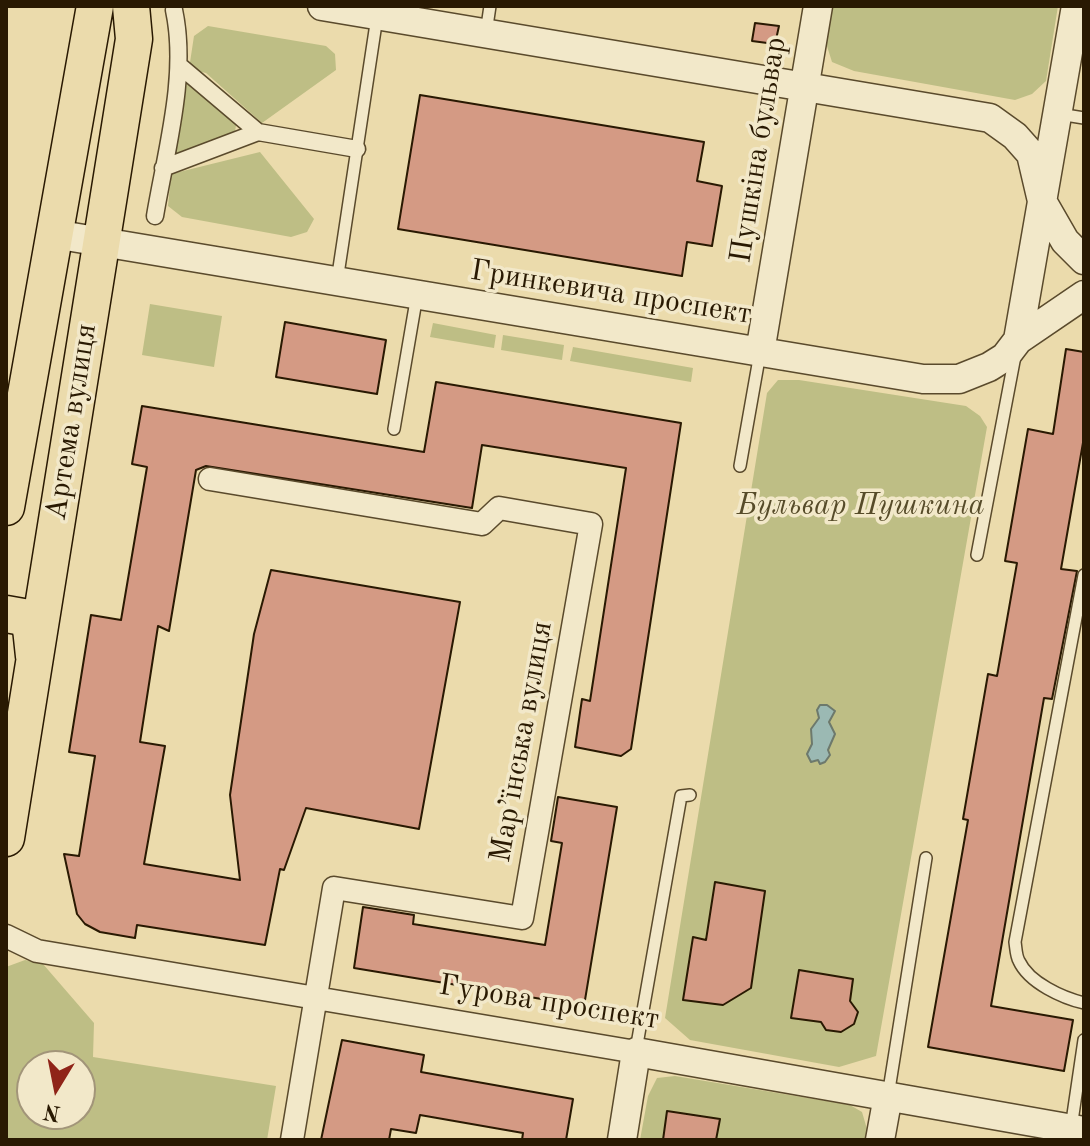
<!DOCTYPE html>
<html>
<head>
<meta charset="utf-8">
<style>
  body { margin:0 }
  #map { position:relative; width:1090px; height:1146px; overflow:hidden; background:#ebdbac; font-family:"Old Standard TT",serif }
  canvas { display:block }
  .frame { position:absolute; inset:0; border:8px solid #291902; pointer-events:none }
  .north { position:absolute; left:16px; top:1050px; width:80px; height:80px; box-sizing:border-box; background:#f2e8c9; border:2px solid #a29579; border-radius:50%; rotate:190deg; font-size:22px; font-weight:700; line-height:32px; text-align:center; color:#291902 }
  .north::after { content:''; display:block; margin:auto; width:28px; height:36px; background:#8f2418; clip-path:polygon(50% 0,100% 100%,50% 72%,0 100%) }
</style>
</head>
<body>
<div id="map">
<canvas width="1090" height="1146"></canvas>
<div class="frame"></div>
<div class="north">N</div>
</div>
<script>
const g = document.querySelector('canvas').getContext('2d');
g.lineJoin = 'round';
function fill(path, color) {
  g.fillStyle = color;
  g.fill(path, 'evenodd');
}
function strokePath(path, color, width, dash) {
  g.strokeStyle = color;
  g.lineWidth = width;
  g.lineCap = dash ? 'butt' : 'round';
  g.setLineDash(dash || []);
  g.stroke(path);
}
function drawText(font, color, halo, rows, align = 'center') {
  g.font = font + ' "Old Standard TT",serif';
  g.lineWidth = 7;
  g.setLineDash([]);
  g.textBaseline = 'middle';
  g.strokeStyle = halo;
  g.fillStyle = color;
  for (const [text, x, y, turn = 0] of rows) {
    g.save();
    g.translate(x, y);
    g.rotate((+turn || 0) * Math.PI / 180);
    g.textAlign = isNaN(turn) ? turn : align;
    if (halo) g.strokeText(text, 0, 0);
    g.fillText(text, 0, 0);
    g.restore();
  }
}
const green = new Path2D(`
  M833 6H1058L1046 81 1032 94 1015 100 854 71 832 62 826 43Z
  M208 26 326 46 335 54 336 70 262 123 206 73 189 69 194 36Z
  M186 84 197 86 237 119 234 138 184 155 174 153Z
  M260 152 314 219 307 232 291 237 182 217 168 206 171 174Z
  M150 304 222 316 214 367 142 355Z
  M433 323 496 335 494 348 430 337Z
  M503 335 564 345 562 360 501 350Z
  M573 347 693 368 691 382 570 361Z
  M778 380H799L966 406 980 416 987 427 876 1056 839 1067 690 1040 665 1018 767 393Z
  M25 960 43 964 94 1023 93 1057 276 1086 267 1140H6V967ZM80 1066V1114H32V1066Z
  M675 1076 850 1105 862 1112 867 1129 865 1140H640L648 1096 657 1078Z`);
const water = new Path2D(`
  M820 705H827L835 711 829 722 835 734 828 750 830 755 825 762 820 764 818 760 811 762 807 754 812 744 811 729 819 718 817 710Z`);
const building = new Path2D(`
  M755 23 779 26 775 44 752 41Z
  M420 95 704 142 697 181 722 186 712 246 687 242 682 276 398 229Z
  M285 322 386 340 377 394 276 377Z
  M1066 349 1084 352V437L1061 569 1077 571 1052 699 1044 698 991 1006 1073 1020 1064 1071 928 1047 968 820 963 819 988 674 997 676 1017 563 1005 561 1028 429 1053 434Z
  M436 382 681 423 631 749 621 756 575 747 582 699 590 701 626 468 482 445 472 508 206 466 196 470 169 631 158 626 140 742 165 746 144 864 240 880 230 795 254 634 271 570 460 602 419 829 306 808 284 870 280 869 265 945 137 925 135 938 100 932 85 924 77 914 64 854 79 856 95 756 69 752 91 615 121 620 147 467 132 464 142 406 424 452Z
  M558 797 617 807 584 1006 354 968 363 907 414 915 413 924 545 945 562 843 551 841Z
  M715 882 765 891 751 988 723 1005 683 1000 693 937 706 940Z
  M799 970 853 979 850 1001 858 1012 854 1024 841 1032 826 1030 821 1022 791 1018Z
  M342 1040 424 1055 421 1072 573 1099 566 1140H522L523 1133 420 1115 416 1133 391 1129 389 1140H321Z
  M667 1111 720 1119 716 1140H663Z`);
const service = new Path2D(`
  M486 33 490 6
  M1059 114 1084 118
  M337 281 377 17
  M394 429 417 295
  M740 466 760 353
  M977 555 1015 356
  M1084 575 1015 942C1016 948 1016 956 1019 961 1029 983 1063 998 1084 1003
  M636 1050 681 796 690 795
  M888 1096 926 858
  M1071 1128 1084 1040`);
const pedestrian = new Path2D(`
  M180 66 258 132
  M163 168 258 132 357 149
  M155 216C166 150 188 75 174 10`);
const minor = new Path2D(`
  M210 479 482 524 499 508 591 524 522 918 334 888 292 1140
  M6 936 37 951 636 1052`);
const tertiary = new Path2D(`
  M322 6 990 118 1015 136 1031 154 1042 201 1065 241 1084 260
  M54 234 923 379H959L989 367 1005 357 1018 340 1084 295
  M1018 340 1076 6
  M760 352 818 6
  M622 1140 636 1052 1084 1131
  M880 1140 888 1096`);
const primary = new Path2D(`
  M6 507 95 6
  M6 614 23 617 31 628 34 656
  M6 838 134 39 131 6`);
const streetNames = [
  ["Пушкіна бульвар",759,150,-81],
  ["Гринкевича проспект",611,293,9],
  ["Артема вулиця",72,422,-81],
  ["Мар’їнська вулиця",522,742,-80],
  ["Гурова проспект",549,1003,9]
];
const parkNames = [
  ["Бульвар Пушкина",861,506]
];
fill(green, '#bebe85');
fill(water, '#9bb9b3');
strokePath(water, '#6d796c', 2);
fill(building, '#d49a84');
strokePath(building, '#291902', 2);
strokePath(service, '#5a4a2c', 14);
strokePath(pedestrian, '#5a4a2c', 19);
strokePath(minor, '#5a4a2c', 25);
strokePath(tertiary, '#5a4a2c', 31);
strokePath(primary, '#291902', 39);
strokePath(service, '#f2e8c9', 11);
strokePath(pedestrian, '#f2e8c9', 16);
strokePath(minor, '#f2e8c9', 22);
strokePath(tertiary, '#f2e8c9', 28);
strokePath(primary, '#ebdbac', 36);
drawText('30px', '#291902', '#f2e8c9', streetNames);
drawText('italic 30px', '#564b29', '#f2e8c9', parkNames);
</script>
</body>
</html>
